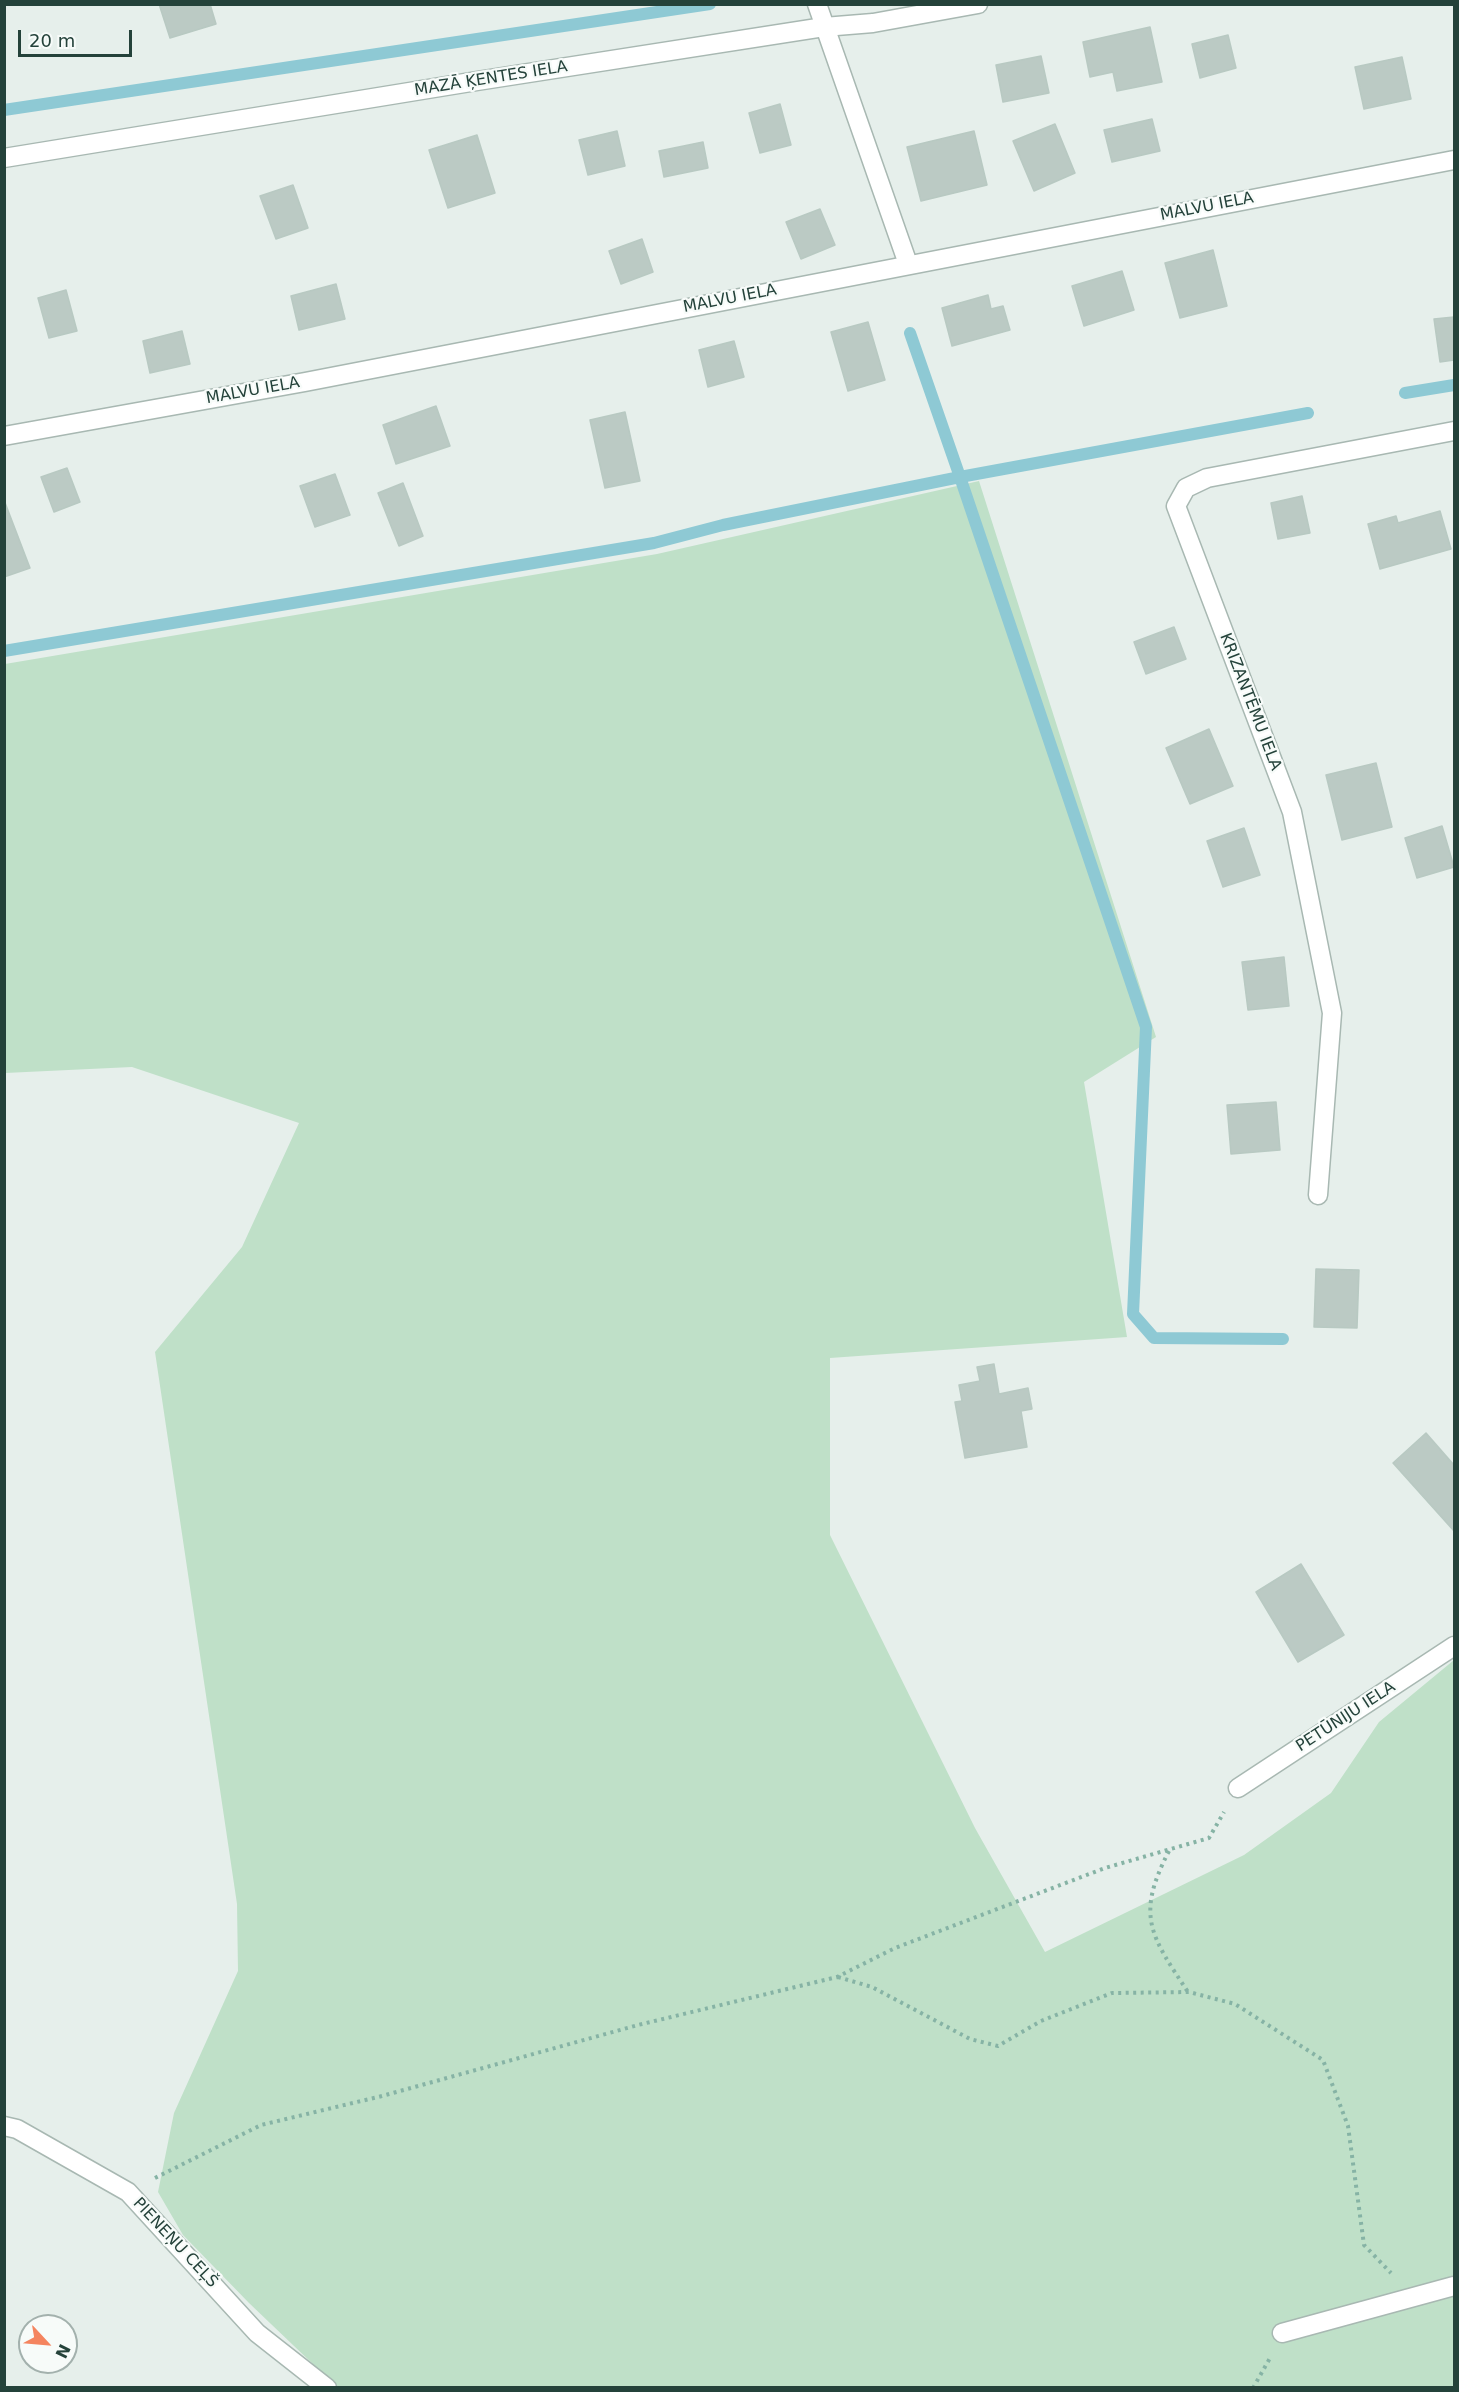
<!DOCTYPE html>
<html>
<head>
<meta charset="utf-8">
<style>
  body { margin:0 }
  #map { position:relative; width:1459px; height:2392px; overflow:hidden; background:#e6efeb; font-family:"DejaVu Sans",sans-serif }
  canvas { display:block }
  .frame { position:absolute; inset:0; border:6px solid #24423a; pointer-events:none }
  .north { position:absolute; left:18px; top:2314px; width:60px; height:60px; box-sizing:border-box; background:#f7fbf9; border:2px solid #a3b1ad; border-radius:50%; rotate:116deg; font-size:16px; font-weight:700; line-height:24px; text-align:center; color:#24423a }
  .north::after { content:''; display:block; margin:auto; width:21px; height:27px; background:#f4845f; clip-path:polygon(50% 0,100% 100%,50% 72%,0 100%) }
  .scale { position:absolute; left:18px; top:30px; width:114px; height:27px; box-sizing:border-box; border:3px solid #24423a; border-top:0; padding-left:8px; font-size:18px; line-height:21px; white-space:nowrap; color:#24423a; -webkit-text-stroke:4px #f7fbf9; paint-order:stroke }
</style>
</head>
<body>
<div id="map">
<canvas width="1459" height="2392"></canvas>
<div class="frame"></div>
<div class="north">N</div>
<div class="scale">20 m</div>
</div>
<script>
const g = document.querySelector('canvas').getContext('2d');
g.lineJoin = 'round';
function fill(path, color) {
  g.fillStyle = color;
  g.fill(path, 'evenodd');
}
function strokePath(path, color, width, dash) {
  g.strokeStyle = color;
  g.lineWidth = width;
  g.lineCap = dash ? 'butt' : 'round';
  g.setLineDash(dash || []);
  g.stroke(path);
}
function drawText(font, color, halo, rows, align = 'center') {
  g.font = font + ' "DejaVu Sans",sans-serif';
  g.lineWidth = 4.5;
  g.setLineDash([]);
  g.textBaseline = 'middle';
  g.strokeStyle = halo;
  g.fillStyle = color;
  for (const [text, x, y, turn = 0] of rows) {
    g.save();
    g.translate(x, y);
    g.rotate((+turn || 0) * Math.PI / 180);
    g.textAlign = isNaN(turn) ? turn : align;
    if (halo) g.strokeText(text, 0, 0);
    g.fillText(text, 0, 0);
    g.restore();
  }
}
const green = new Path2D(`
  M979 481 1156 1037 1084 1082 1127 1337 830 1358V1535L975 1828 1045 1952 1244 1855 1331 1793 1379 1722 1454 1660V2387L338 2388 249 2303 183 2235 158 2192 174 2113 238 1971 237 1904 155 1352 242 1247 299 1123 132 1067 5 1073V664L657 554Z`);
const stream = new Path2D(`
  M4 110 710 4
  M910 333 960 477 1308 413
  M1405 393 1454 385
  M4 651 654 543 723 525 960 477 1146 1027 1133 1314 1154 1338 1283 1339`);
const building = new Path2D(`
  M159 4H210L216 24 170 38Z
  M1150 27 1162 82 1117 91 1113 72 1090 77 1083 42Z
  M1228 35 1236 68 1200 78 1192 44Z
  M1041 56 1049 93 1003 102 996 65Z
  M1402 57 1411 99 1364 109 1355 67Z
  M780 104 791 145 760 153 749 113Z
  M1152 119 1160 151 1112 162 1104 130Z
  M1055 124 1075 173 1034 191 1013 141Z
  M617 131 625 166 588 175 579 140Z
  M974 131 987 185 921 201 907 147Z
  M477 135 495 193 448 208 429 150Z
  M703 142 708 168 664 177 659 151Z
  M293 185 308 228 276 239 260 196Z
  M820 209 835 245 801 259 786 222Z
  M642 239 653 272 621 284 609 251Z
  M1213 250 1227 306 1180 318 1165 263Z
  M1122 271 1134 310 1084 326 1072 286Z
  M336 284 345 319 299 330 291 296Z
  M66 290 77 331 49 338 38 298Z
  M988 295 991 309 1003 306 1010 330 952 346 942 308Z
  M1454 317V360L1440 362 1434 319Z
  M868 322 885 380 848 391 831 332Z
  M182 331 190 364 150 373 143 341Z
  M734 341 744 377 708 387 699 350Z
  M436 406 450 446 396 464 383 425Z
  M625 412 640 481 605 488 590 420Z
  M67 468 80 502 54 512 41 477Z
  M335 474 350 515 315 527 300 486Z
  M403 483 423 536 399 546 378 493Z
  M1302 496 1310 533 1278 539 1271 503Z
  M4 500 30 568 4 577Z
  M1440 511 1451 549 1380 569 1368 524 1396 516 1398 523Z
  M1174 627 1186 659 1146 674 1134 642Z
  M1209 729 1233 786 1190 804 1166 748Z
  M1376 763 1392 827 1342 840 1326 775Z
  M1442 826 1454 867 1417 878 1405 838Z
  M1244 828 1260 875 1223 887 1207 841Z
  M1284 957 1289 1006 1248 1010 1242 962Z
  M1276 1102 1280 1150 1231 1154 1227 1105Z
  M1316 1269 1359 1270 1357 1328 1314 1327Z
  M994 1364 999 1394 1028 1388 1032 1409 1021 1411 1027 1447 965 1458 955 1402 962 1401 959 1385 980 1381 977 1367Z
  M1426 1433 1454 1465V1531L1393 1463Z
  M1301 1564 1344 1635 1298 1662 1256 1592Z`);
const path = new Path2D(`
  M1169 1851C1135 1916 1151 1936 1188 1992
  M838 1977 872 1987 970 2039 998 2046 1041 2021 1112 1993 1189 1992 1235 2004 1323 2060 1348 2126 1364 2245 1391 2273
  M155 2178 261 2125 382 2096 638 2025 837 1977 895 1948 1105 1868 1209 1838 1224 1812
  M1253 2388 1270 2358`);
const service = new Path2D(`
  M1282 2333 1454 2286`);
const minor = new Path2D(`
  M817 4 908 264
  M4 436 305 382 1454 160
  M1318 1195 1332 1013 1292 812 1176 506 1186 488 1207 478 1454 431
  M1238 1788 1454 1646`);
const tertiary = new Path2D(`
  M4 158 477 81 824 27 873 23 978 4
  M4 2126 17 2129 128 2192 257 2333 327 2388`);
const streetNames = [
  ["MAZĀ ĶENTES IELA",491,79,-9],
  ["MALVU IELA",1207,207,-11],
  ["MALVU IELA",730,299,-11],
  ["MALVU IELA",253,391,-10],
  ["KRIZANTĒMU IELA",1250,702,69],
  ["PETŪNIJU IELA",1346,1717,-33],
  ["PIENEŅU CEĻŠ",175,2243,47]
];
fill(green, '#bfe0c8');
strokePath(stream, '#8ec9d4', 12);
fill(building, '#bbcac4');
strokePath(building, '#b8c9c2', 1.5);
strokePath(service, '#a8b8b2', 21);
strokePath(minor, '#a8b8b2', 21);
strokePath(tertiary, '#a8b8b2', 21);
strokePath(path, '#86b3a5', 4, [3, 4.5]);
strokePath(service, '#fff', 18);
strokePath(minor, '#fff', 18);
strokePath(tertiary, '#fff', 18);
drawText('16px', '#24423a', '#f7fbf9', streetNames);
</script>
</body>
</html>
